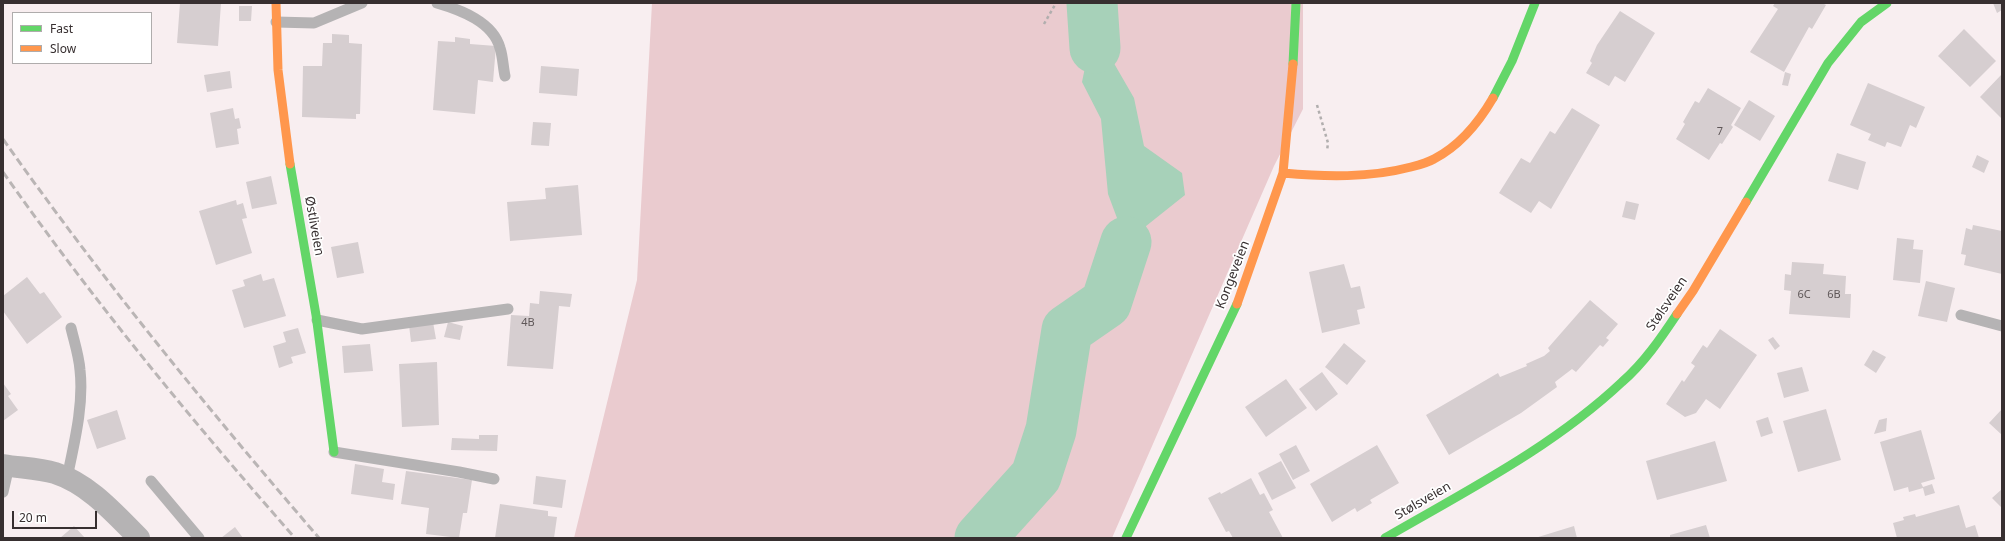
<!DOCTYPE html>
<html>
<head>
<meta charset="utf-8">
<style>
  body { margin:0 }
  #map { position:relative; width:2005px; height:541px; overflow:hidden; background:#f8eef0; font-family:"Noto Sans",sans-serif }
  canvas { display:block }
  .frame { position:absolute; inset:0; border:4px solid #372f30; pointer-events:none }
  .legend { position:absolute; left:12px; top:12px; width:140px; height:52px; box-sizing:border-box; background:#fff; border:1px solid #afacac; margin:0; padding:5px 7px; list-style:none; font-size:12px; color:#372f30 }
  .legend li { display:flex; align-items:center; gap:8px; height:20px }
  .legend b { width:20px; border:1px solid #afacac }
  .scale { position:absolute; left:12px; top:511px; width:85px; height:18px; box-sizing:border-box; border:2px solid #372f30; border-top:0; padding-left:5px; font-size:12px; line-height:14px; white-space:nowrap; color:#372f30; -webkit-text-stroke:3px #fff; paint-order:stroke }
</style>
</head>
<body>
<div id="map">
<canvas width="2005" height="541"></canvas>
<div class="frame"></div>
<ul class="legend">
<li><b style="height:5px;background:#63d668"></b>Fast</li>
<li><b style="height:5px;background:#ff974d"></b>Slow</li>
</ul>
<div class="scale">20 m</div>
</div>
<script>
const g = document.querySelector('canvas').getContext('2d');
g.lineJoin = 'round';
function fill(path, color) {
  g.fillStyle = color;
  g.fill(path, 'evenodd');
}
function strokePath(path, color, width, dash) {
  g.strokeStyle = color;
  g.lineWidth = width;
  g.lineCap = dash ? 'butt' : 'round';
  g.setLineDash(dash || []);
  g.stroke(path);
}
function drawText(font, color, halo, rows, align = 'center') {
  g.font = font + ' "Noto Sans",sans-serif';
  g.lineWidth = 3.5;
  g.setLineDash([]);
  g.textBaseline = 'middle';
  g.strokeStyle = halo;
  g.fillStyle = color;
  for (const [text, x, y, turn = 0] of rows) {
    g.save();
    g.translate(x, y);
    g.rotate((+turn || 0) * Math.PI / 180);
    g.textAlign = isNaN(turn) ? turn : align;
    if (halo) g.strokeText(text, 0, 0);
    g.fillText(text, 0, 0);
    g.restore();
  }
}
const green = new Path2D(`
  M652 3H1303V109L1274 166 1112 538H574L637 280Z`);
const water = new Path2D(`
  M1104 46 1134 98 1144 146 1182 173 1185 195 1126 242 1108 194 1101 119 1082 82 1089 48Z`);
const river = new Path2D(`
  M1092 3 1095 48
  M980 538 1036 476 1051 430 1067 330 1106 303 1126 242`);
const building = new Path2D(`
  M180 3H221L218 46 177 43Z
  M1775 3H1822L1826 5 1812 29 1809 27 1784 72 1750 52 1778 9 1773 6Z
  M1993 3H2002V10L1997 13Z
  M239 6H252L251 21H239Z
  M1620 11 1655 33 1625 82 1615 76 1609 86 1586 73 1592 63 1590 61 1597 45Z
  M1964 29 1996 61 1970 87 1938 56Z
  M332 34 349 35V43L362 44 360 114H356V119L302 117 303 66H322L323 43H332Z
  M455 37 470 39V44L496 46 493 82 478 80 475 114 433 110 438 41 455 42Z
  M541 66 579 69 577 96 539 93Z
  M230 71 232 88 207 92 204 75Z
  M1785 72 1791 74 1788 86 1782 85Z
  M2002 74V119L1980 97Z
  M1868 83 1925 107 1916 128 1910 125 1901 147 1887 142 1885 147 1868 140 1871 134 1850 125Z
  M1708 88 1741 108 1731 125 1733 127 1722 144 1720 143 1709 160 1676 139 1685 124 1683 122 1695 101 1699 103Z
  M1749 100 1775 116 1760 141 1734 125Z
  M233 108 235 119 239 118 241 128 237 129 239 144 216 148 210 113Z
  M1572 108 1600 125 1551 209 1539 201 1531 213 1499 193 1521 158 1530 163 1550 131 1555 134Z
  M533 122 551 123 549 146 531 145Z
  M1837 153 1866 162 1858 190 1828 181Z
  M1977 155 1989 161 1984 173 1972 167Z
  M271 176 277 204 252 209 246 182Z
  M578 185 582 235 510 241 507 202 546 199 545 188Z
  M236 200 237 205 243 203 247 218 242 219 252 253 216 265 199 211Z
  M1626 201 1639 204 1635 220 1622 217Z
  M1973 225 2002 231V274L1964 265 1966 255 1961 254 1966 228 1972 230Z
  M1897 238 1914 240 1913 249 1923 250 1920 283 1893 280Z
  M358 242 364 273 337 278 331 247Z
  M1792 262 1824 264 1823 274 1846 276 1845 294H1851L1850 318 1789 314 1791 291 1784 290 1785 274 1791 275Z
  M1344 264 1351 288 1360 286 1365 308 1357 310 1360 324 1322 333 1309 272Z
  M261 274 263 281 274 278 286 316 244 328 232 290 245 286 243 280Z
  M27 277 40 294 44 292 62 317 27 344 3 311V296Z
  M1926 281 1955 288 1947 322 1918 316Z
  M540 291 572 294 570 307 559 306 553 369 507 366 511 315 529 316 530 303 539 304Z
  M1590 300 1618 324 1606 338 1609 340 1603 347 1600 345 1576 372 1572 369 1555 382 1557 387 1521 413 1449 455 1426 415 1498 373 1500 377 1527 366 1526 364 1544 356 1550 351 1548 348Z
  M433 322 436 339 411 342 409 325Z
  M448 322 463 326 460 340 444 337Z
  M298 328 306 353 291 357 293 363 279 368 273 346 286 342 283 332Z
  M1720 329 1757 355 1720 409 1706 399 1696 413 1685 417 1666 404 1682 380 1684 382 1695 366 1691 363 1703 345 1707 348Z
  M1773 337 1780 346 1775 350 1768 340Z
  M1344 343 1366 361 1347 385 1325 367Z
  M370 344 373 371 344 373 342 346Z
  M1873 350 1886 357 1876 373 1864 365Z
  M437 362 439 425 402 427 399 364Z
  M1802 367 1809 391 1784 398 1777 373Z
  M1322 372 1338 394 1316 411 1299 389Z
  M1286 379 1307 408 1266 437 1245 407Z
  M3 383 11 394 8 396 18 410 3 421Z
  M1826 409 1841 460 1798 472 1783 421Z
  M2002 409V435L1989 423Z
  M117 410 126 439 97 449 87 420Z
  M1768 417 1773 433 1761 437 1756 421Z
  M1887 418 1886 431 1874 434 1879 420Z
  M1921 430 1935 479 1921 483 1923 487 1932 484 1935 493 1925 496 1923 488 1909 492 1908 487 1894 491 1880 442Z
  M479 435H498L497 451 451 450 452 438 479 439Z
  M1715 441 1727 481 1657 500 1646 461Z
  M1296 445 1310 471 1293 480 1279 454Z
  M1377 445 1399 483 1370 500 1372 503 1357 512 1355 508 1332 522 1310 484Z
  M1281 461 1296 488 1272 500 1258 473Z
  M355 464 384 469 382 482 395 484 393 500 351 494Z
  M406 471 472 480 467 513H463L459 538 426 534 429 508 401 504Z
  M536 476 566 480 562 508 533 504Z
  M1251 478 1260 495 1264 493 1273 510 1269 512 1283 538H1233L1229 531 1226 532 1208 498 1220 492 1221 494Z
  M2002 489V508L1992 498Z
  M500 504 548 511V516L557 517 554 538H495Z
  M1959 505 1966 528 1975 525 1979 538H1897L1893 523 1904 520 1903 517 1915 514 1916 517Z
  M1706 525 1710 538H1670V535Z
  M74 526 85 538H60Z
  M1574 526 1577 538H1535Z
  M235 527 243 538H221Z`);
const path = new Path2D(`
  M1044 24 1056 3
  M1317 105 1328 143 1327 151`);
const lane = new Path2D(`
  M437 3C461 10 493 22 500 48 503 57 503 67 505 76
  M276 22 314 23 362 3
  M1961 315 2002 326
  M317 320 362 329 508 309
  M334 452 459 472 494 479
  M67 478C74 444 84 405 80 370 79 356 74 341 71 328
  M151 481 199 538
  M3 492 9 466`);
const street = new Path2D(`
  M3 465C20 468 38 468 55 473 89 484 114 513 139 538`);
const fast = new Path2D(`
  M1293 64 1296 3
  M1493 98 1512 61 1535 3
  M290 164 316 315 334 452
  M1746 202 1828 63 1861 22 1887 3
  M1126 538 1237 304
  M1385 538C1466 491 1553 447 1622 382 1644 363 1661 338 1677 314`);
const slow = new Path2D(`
  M276 3 278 70 290 164
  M1283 173C1326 177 1369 178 1411 167 1419 165 1427 163 1434 159 1459 146 1479 122 1493 98
  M1237 304 1283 173 1293 64
  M1677 314 1693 291 1746 202`);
const rail = new Path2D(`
  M3 139C101 278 208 409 319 538
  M3 172C93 300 192 421 295 538`);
const numberNames = [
  ["7",1720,132],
  ["6C",1804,295],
  ["6B",1834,295],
  ["4B",528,323]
];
const streetNames = [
  ["Østliveien",314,226,80],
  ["Kongeveien",1233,275,-69],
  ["Stølsveien",1667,304,-56],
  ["Stølsveien",1423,501,-30]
];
fill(green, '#eacbcf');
fill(water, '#a7d1b9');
strokePath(river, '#a7d1b9', 51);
fill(building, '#d6ced0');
strokePath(path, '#b1aeae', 2.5, [3, 3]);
strokePath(lane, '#b5b3b4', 11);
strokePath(street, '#b5b3b4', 22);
strokePath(fast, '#63d668', 9);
strokePath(slow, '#ff974d', 9);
strokePath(rail, '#bab5b5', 3, [8, 4]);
drawText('11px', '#5f5758', null, numberNames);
drawText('13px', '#372f30', '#fff', streetNames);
</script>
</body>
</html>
